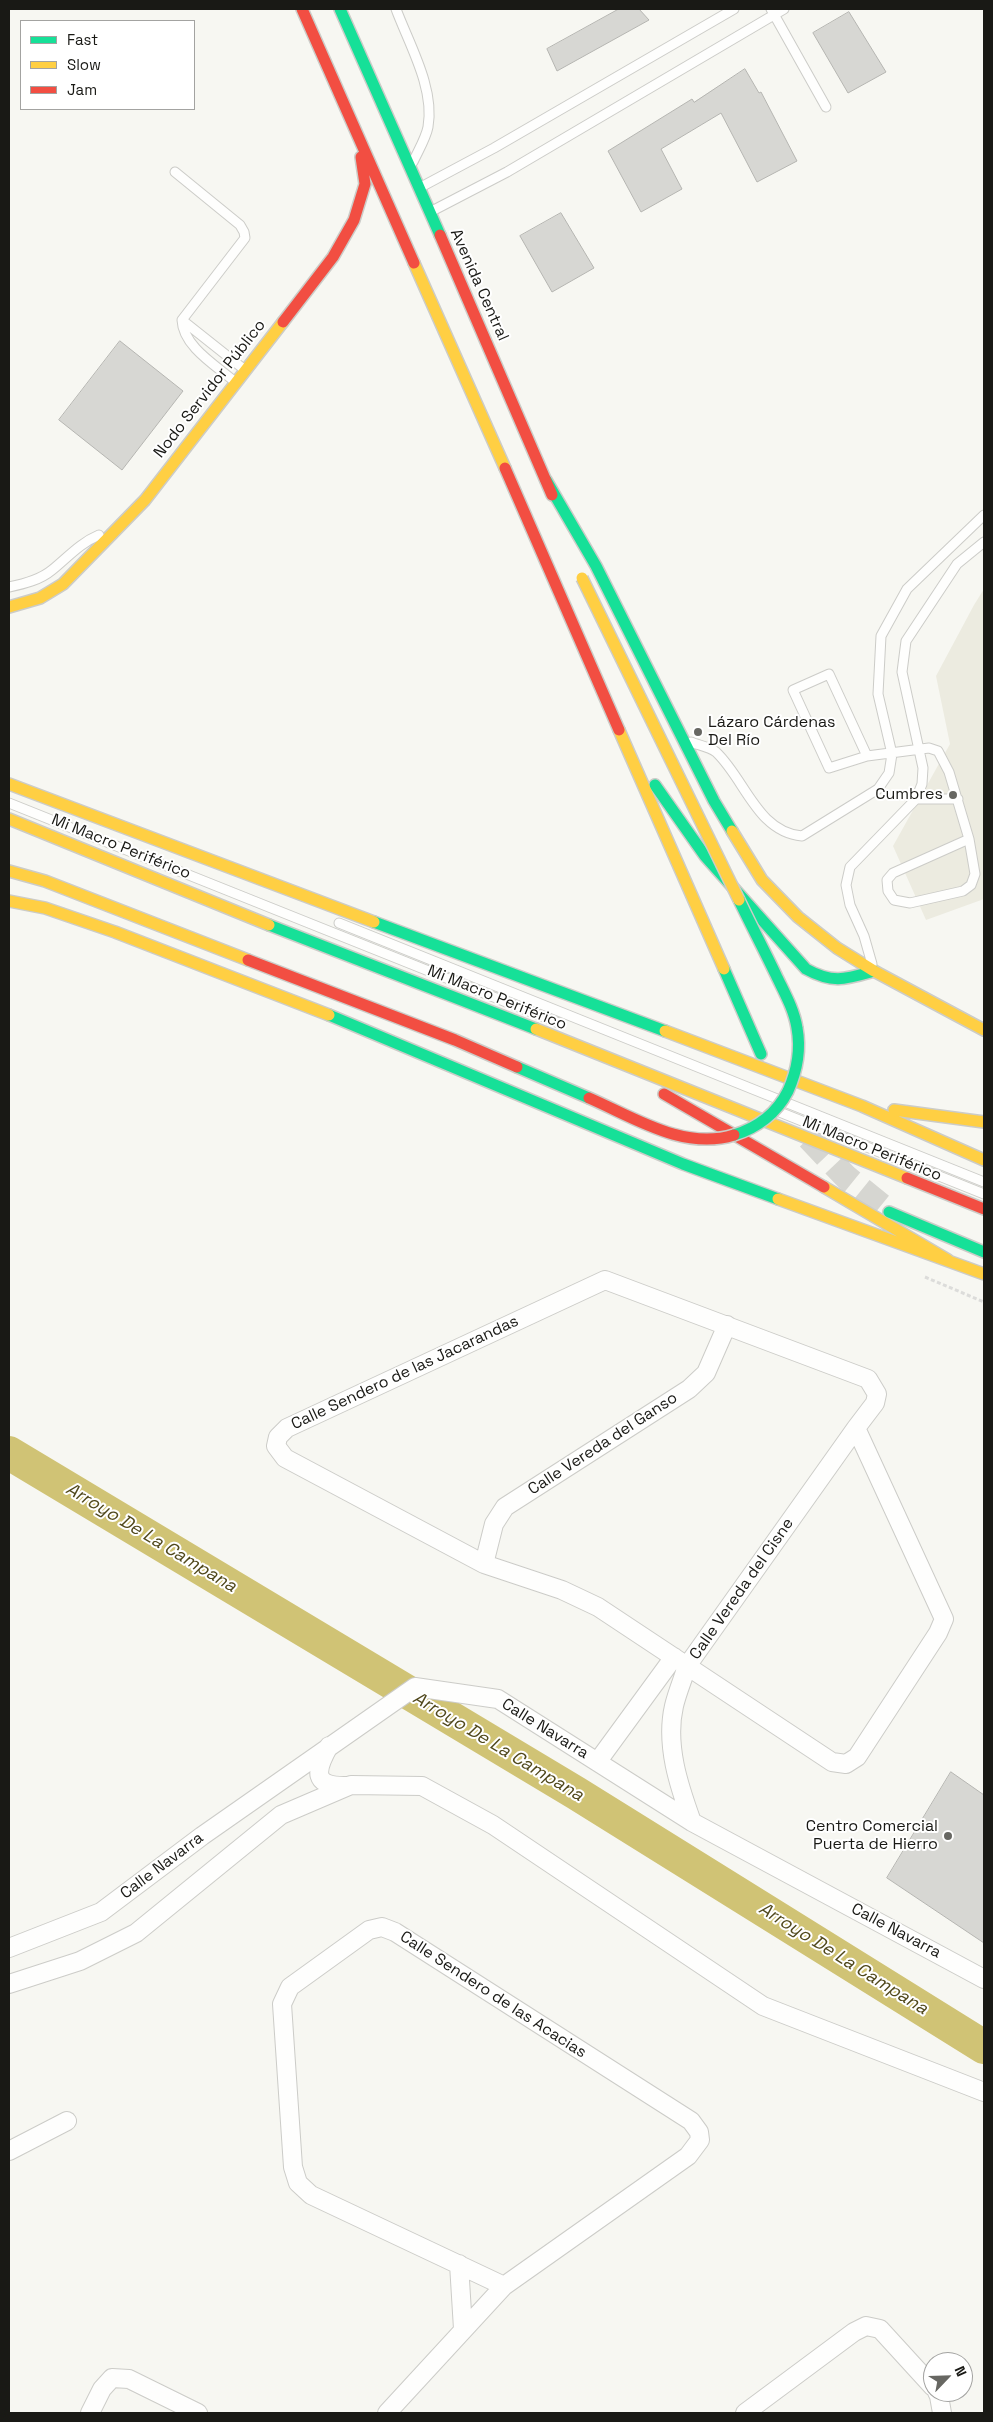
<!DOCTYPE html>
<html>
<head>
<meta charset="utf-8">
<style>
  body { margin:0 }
  #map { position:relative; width:993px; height:2422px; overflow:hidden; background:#f7f7f2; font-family:"Space Grotesk",sans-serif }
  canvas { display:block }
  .frame { position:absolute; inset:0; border:10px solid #191915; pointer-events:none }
  .legend { position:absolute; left:20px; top:20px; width:175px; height:90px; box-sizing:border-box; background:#fff; border:1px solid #a3a3a1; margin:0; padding:6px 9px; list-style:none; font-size:15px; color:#191915 }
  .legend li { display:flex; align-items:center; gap:10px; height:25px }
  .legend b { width:25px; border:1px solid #a3a3a1 }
  .north { position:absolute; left:923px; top:2352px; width:50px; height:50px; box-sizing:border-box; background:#fff; border:1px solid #a3a3a1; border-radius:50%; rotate:66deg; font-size:14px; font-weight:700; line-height:20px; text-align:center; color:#191915 }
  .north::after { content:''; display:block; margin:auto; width:18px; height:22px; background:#676762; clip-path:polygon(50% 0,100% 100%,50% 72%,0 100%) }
</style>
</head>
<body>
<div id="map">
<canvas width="993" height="2422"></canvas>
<div class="frame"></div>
<ul class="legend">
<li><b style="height:6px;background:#16e098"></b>Fast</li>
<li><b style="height:6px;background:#ffcf43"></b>Slow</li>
<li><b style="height:6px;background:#f24e42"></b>Jam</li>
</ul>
<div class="north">N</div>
</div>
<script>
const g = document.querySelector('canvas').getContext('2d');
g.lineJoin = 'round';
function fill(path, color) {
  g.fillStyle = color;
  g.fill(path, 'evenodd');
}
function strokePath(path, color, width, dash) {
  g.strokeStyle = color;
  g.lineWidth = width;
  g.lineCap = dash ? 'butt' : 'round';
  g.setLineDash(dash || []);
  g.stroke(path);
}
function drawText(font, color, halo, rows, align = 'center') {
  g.font = font + ' "Space Grotesk",sans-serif';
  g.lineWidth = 4;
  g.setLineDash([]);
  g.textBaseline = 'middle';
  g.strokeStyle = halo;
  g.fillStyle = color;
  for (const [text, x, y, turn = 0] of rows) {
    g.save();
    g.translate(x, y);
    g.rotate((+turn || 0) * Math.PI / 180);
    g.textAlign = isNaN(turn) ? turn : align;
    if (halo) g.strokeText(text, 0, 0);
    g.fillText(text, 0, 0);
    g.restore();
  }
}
const built = new Path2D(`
  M984 589V899L926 920 893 846 950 744 936 676 974 605Z`);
const river = new Path2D(`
  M9 1453 576 1793 984 2047`);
const building = new Path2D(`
  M619 9H639L649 20 557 71 547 49Z
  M849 12 886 72 848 93 813 33Z
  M745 69 759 93 761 92 797 161 757 182 721 113 661 149 682 189 641 212 608 151 692 99 694 102Z
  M561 213 594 268 552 292 520 236Z
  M120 341 183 391 122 470 59 420Z
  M951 1772 984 1795V1943L887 1878Z`);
const secondaryTunnel = new Path2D(`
  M809 1138 846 1177 889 1212`);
const path = new Path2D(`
  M925 1277 984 1302`);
const lane = new Path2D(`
  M396 9C409 44 435 88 428 127 426 138 418 151 413 162
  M771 9 826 107
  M175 172 240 225 244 232 245 238 182 320C183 346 215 365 234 381
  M421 187 494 148 734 9
  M432 211 507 172 784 9
  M182 320 245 370
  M9 587C24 584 40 580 52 570 68 557 80 543 99 535
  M691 742C698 745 710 747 716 752 745 779 757 832 802 836L878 789 889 773 892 754 878 694 881 636 907 589 984 515
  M867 756 829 768 793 690 829 674 867 756 929 748 938 751 949 772 969 839 975 874 971 885 963 891 910 903 894 900 888 891 887 880 893 873 969 839
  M916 799H958
  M9 803 561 1024
  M339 923 984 1182
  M872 964 864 936 850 905 846 885 850 867 916 799 922 784 923 768 902 672 906 641 957 564 984 542
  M777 1111 984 1194`);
const street = new Path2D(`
  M484 1564 494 1524 505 1507 689 1389 706 1373 727 1325
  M329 1746C315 1771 312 1787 347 1786
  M598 1761 674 1657
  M692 1822C679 1786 665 1745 674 1706 677 1693 683 1679 687 1666L856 1428 875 1403 877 1394 868 1379 605 1280 287 1428 278 1437 276 1446 285 1458 484 1564 562 1590 598 1607 687 1666 832 1762 846 1764 857 1757 938 1633 944 1619 856 1428
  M9 1948 101 1912 202 1836 415 1687 498 1699 692 1822 984 1979
  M9 1984 80 1961 136 1933 281 1815 351 1785 422 1786 493 1825 763 2006 984 2092
  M9 2151 67 2121
  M459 2264 463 2329
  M937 2392 939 2396 942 2413
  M90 2413 102 2389 112 2378 129 2379 198 2413
  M387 2413 504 2286 688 2156 700 2140 699 2132 691 2121 395 1932 382 1927 369 1930 290 1987 282 2004 293 2167 298 2183 311 2195 504 2286
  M745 2413 854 2332 866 2326 880 2329 933 2387`);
const fast = new Path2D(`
  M340 9 440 235
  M546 480 596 566 714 801 732 831
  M655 785 705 856 806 969C833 984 846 979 874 971
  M374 922 665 1031
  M269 925 536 1029
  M724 969 761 1054
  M329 1015 683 1164 778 1199
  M517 1067 589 1098
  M889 1212 984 1252`);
const slow = new Path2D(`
  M414 263 505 468
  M9 607 40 598 63 584 145 500 283 322
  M619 730 724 969
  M9 784 374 922
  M9 819 269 925
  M732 831 762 880 798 917 837 948 874 971 984 1030
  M9 871 45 881 248 960
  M9 901 45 908 115 932 329 1015
  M536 1029 907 1178
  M665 1031 862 1106 984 1160
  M894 1110 984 1122
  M824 1187 948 1260
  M778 1199 984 1274`);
const jam = new Path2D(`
  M302 9 414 263
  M440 235 552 495
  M283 322 333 257 354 220 365 184 361 157
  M505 468 619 730
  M248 960 455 1040 517 1067
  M664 1094 824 1187
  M907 1178 984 1209`);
const fastBridge = new Path2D(`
  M734 1135C757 1128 777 1113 788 1091 797 1071 801 1050 797 1028 794 1009 784 992 776 975 764 950 751 925 739 900`);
const slowBridge = new Path2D(`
  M582 578 739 900`);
const jamBridge = new Path2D(`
  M589 1098C633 1117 684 1151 734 1135`);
const markers = [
  [698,732,5,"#676762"],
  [953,795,5,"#676762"],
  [948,1836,5,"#676762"]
];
const streetNames = [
  ["Avenida Central",479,285,66],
  ["Nodo Servidor Público",210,389,-52],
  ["Mi Macro Periférico",121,847,22],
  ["Mi Macro Periférico",497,998,22],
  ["Mi Macro Periférico",872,1149,22],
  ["Calle Sendero de las Jacarandas",405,1373,-25],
  ["Calle Vereda del Ganso",603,1444,-33],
  ["Calle Vereda del Cisne",742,1589,-55],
  ["Calle Navarra",545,1729,32],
  ["Calle Navarra",162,1866,-37],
  ["Calle Navarra",896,1931,28],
  ["Calle Sendero de las Acacias",493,1995,33]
];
const poiNames = [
  ["Lázaro Cárdenas",708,723,"left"],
  ["Del Río",708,741,"left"],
  ["Cumbres",943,795],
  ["Centro Comercial",938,1827],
  ["Puerta de Hierro",938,1845]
];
const waterNames = [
  ["Arroyo De La Campana",151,1538,31],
  ["Arroyo De La Campana",498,1747,31],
  ["Arroyo De La Campana",843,1959,32]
];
fill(built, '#ecebe0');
strokePath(river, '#d0c375', 34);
fill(building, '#d7d7d3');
strokePath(building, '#b5b5b1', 1);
strokePath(secondaryTunnel, '#d6d6d1', 25, [25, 12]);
strokePath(lane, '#ccccc8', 11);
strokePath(street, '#ccccc8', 20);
strokePath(fast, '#ccccc8', 14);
strokePath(slow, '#ccccc8', 14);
strokePath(jam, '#ccccc8', 14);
strokePath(path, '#dcdcda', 3, [4, 2.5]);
strokePath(lane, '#fefefd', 9);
strokePath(street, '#fefefd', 18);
strokePath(fast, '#16e098', 11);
strokePath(slow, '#ffcf43', 11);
strokePath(jam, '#f24e42', 11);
strokePath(fastBridge, '#ccccc8', 14, []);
strokePath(slowBridge, '#ccccc8', 14, []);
strokePath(jamBridge, '#ccccc8', 14, []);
strokePath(fastBridge, '#16e098', 11);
strokePath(slowBridge, '#ffcf43', 11);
strokePath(jamBridge, '#f24e42', 11);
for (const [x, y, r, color] of markers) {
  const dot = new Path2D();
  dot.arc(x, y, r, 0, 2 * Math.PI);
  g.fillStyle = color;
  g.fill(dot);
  strokePath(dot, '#fff', 2);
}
drawText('16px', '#191915', '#fff', streetNames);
drawText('16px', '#191915', '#fff', poiNames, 'right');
drawText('italic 18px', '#50481c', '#fff', waterNames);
</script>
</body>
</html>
